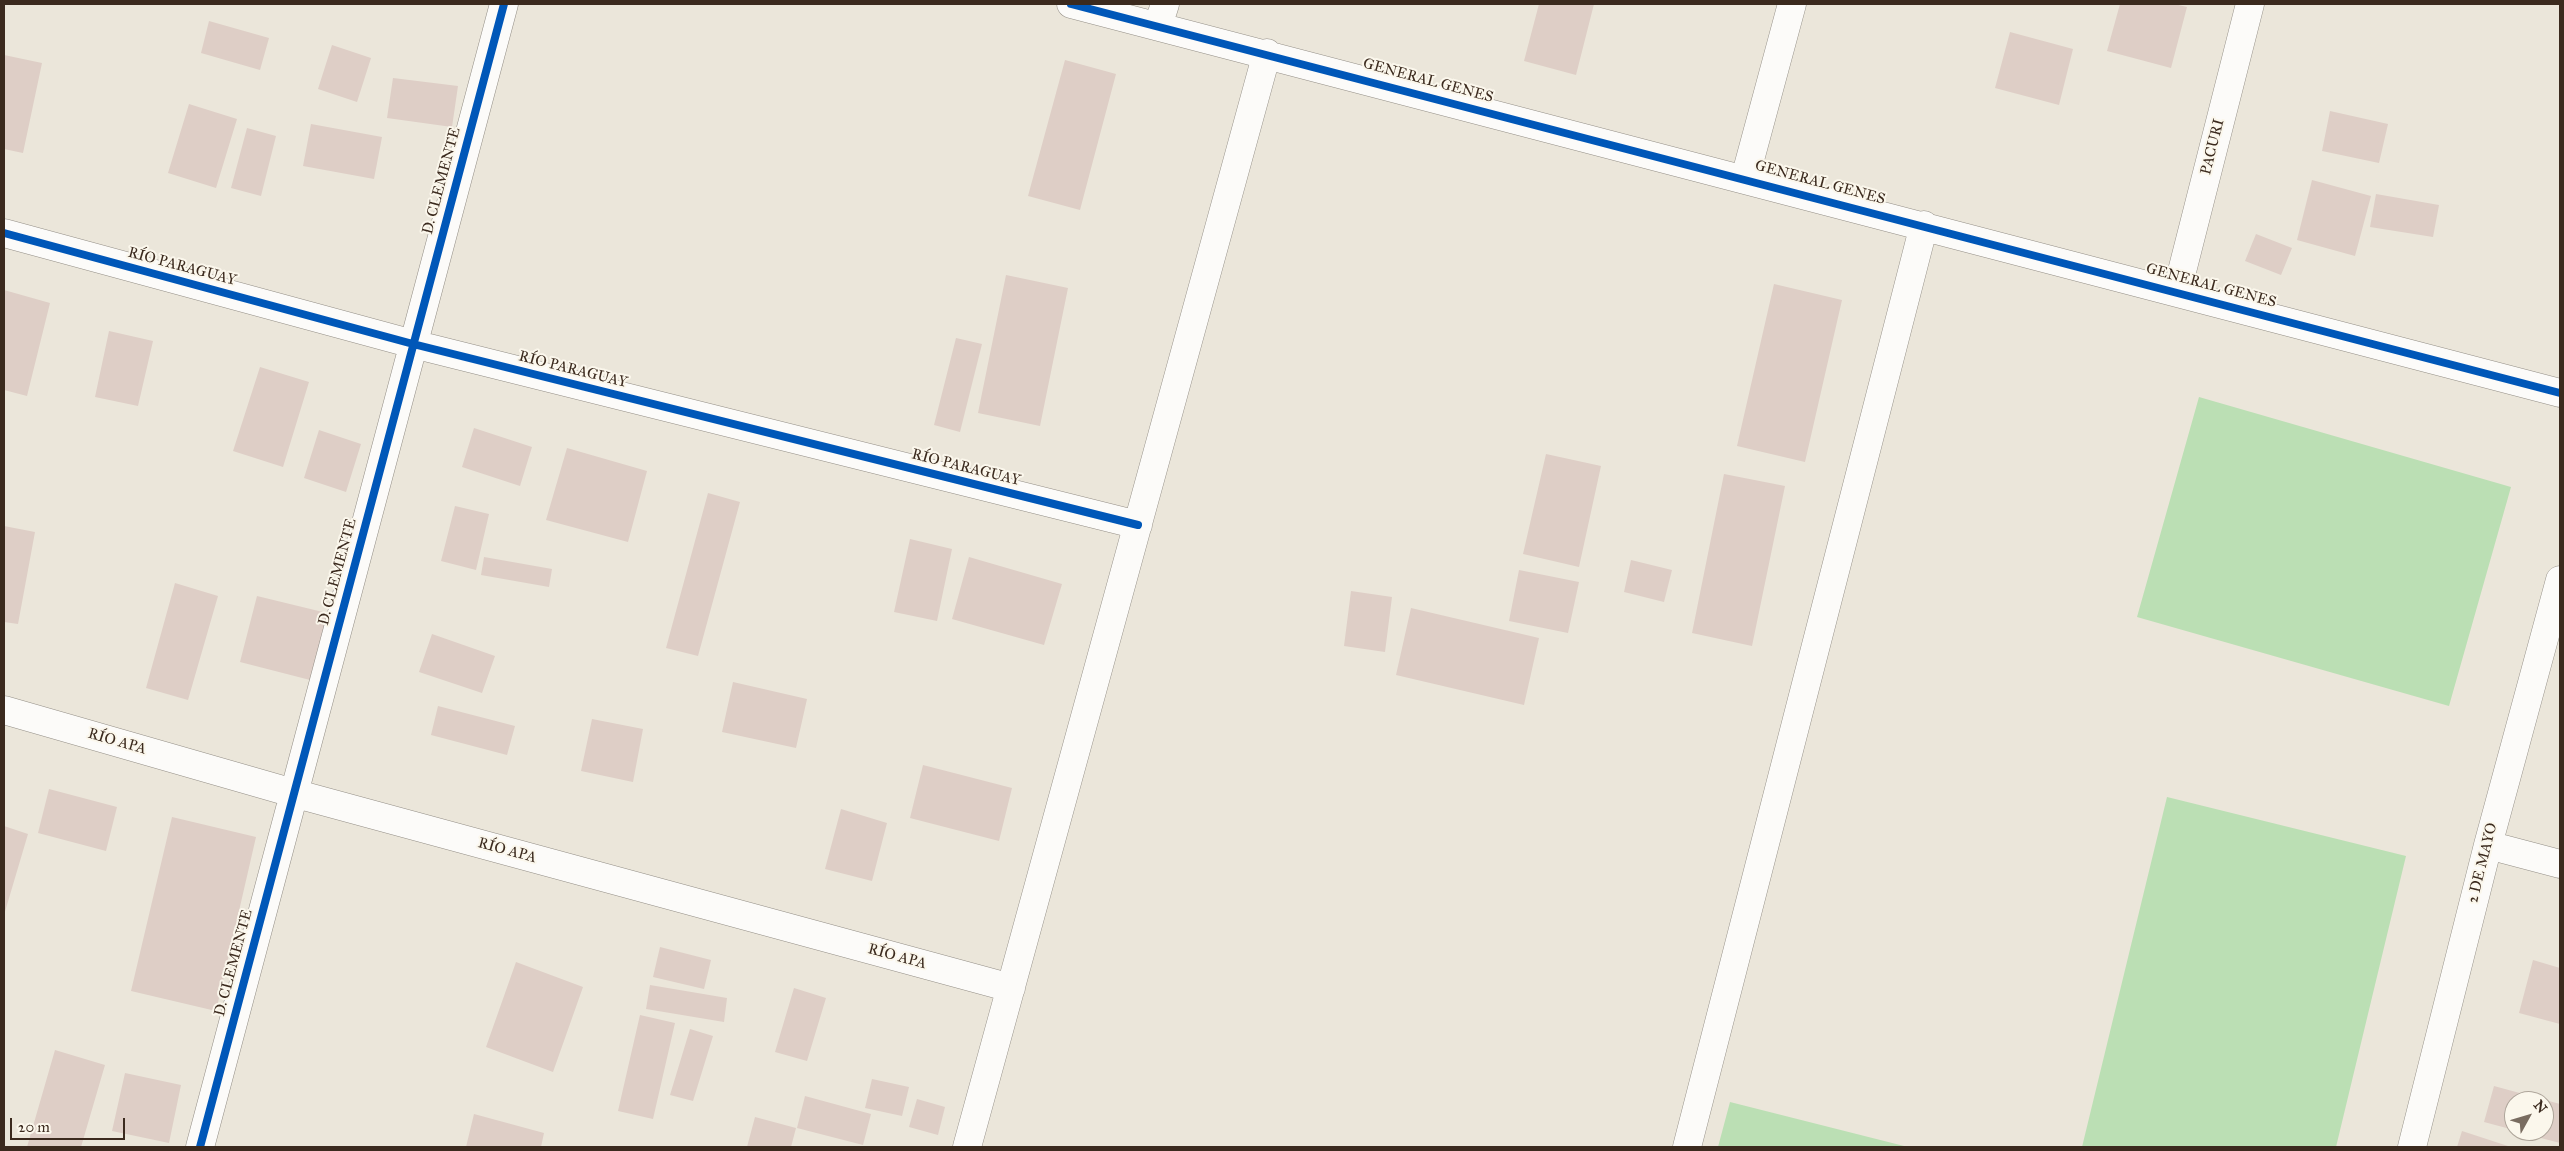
<!DOCTYPE html>
<html>
<head>
<meta charset="utf-8">
<style>
  body { margin:0 }
  #map { position:relative; width:2564px; height:1151px; overflow:hidden; background:#ebe6da; font-family:"IM FELL Great Primer",serif }
  canvas { display:block }
  .frame { position:absolute; inset:0; border:5px solid #3b2a1e; pointer-events:none }
  .north { position:absolute; left:2504px; top:1091px; width:50px; height:50px; box-sizing:border-box; background:#fbf7ec; border:1px solid #aea59a; border-radius:50%; rotate:51deg; font-size:14px; font-weight:700; line-height:20px; text-align:center; color:#3b2a1e }
  .north::after { content:''; display:block; margin:auto; width:18px; height:22px; background:#796c60; clip-path:polygon(50% 0,100% 100%,50% 72%,0 100%) }
  .scale { position:absolute; left:10px; top:1118px; width:115px; height:22px; box-sizing:border-box; border:2px solid #3b2a1e; border-top:0; padding-left:6px; font-size:15px; line-height:18px; white-space:nowrap; color:#3b2a1e; -webkit-text-stroke:4px #fbf7ec; paint-order:stroke }
</style>
</head>
<body>
<div id="map">
<canvas width="2564" height="1151"></canvas>
<div class="frame"></div>
<div class="north">N</div>
<div class="scale">20 m</div>
</div>
<script>
const g = document.querySelector('canvas').getContext('2d');
g.lineJoin = 'round';
function fill(path, color) {
  g.fillStyle = color;
  g.fill(path, 'evenodd');
}
function strokePath(path, color, width, dash) {
  g.strokeStyle = color;
  g.lineWidth = width;
  g.lineCap = dash ? 'butt' : 'round';
  g.setLineDash(dash || []);
  g.stroke(path);
}
function drawText(font, color, halo, rows, align = 'center') {
  g.font = font + ' "IM FELL Great Primer",serif';
  g.lineWidth = 4;
  g.setLineDash([]);
  g.textBaseline = 'middle';
  g.strokeStyle = halo;
  g.fillStyle = color;
  for (const [text, x, y, turn = 0] of rows) {
    g.save();
    g.translate(x, y);
    g.rotate((+turn || 0) * Math.PI / 180);
    g.textAlign = isNaN(turn) ? turn : align;
    if (halo) g.strokeText(text, 0, 0);
    g.fillText(text, 0, 0);
    g.restore();
  }
}
const green = new Path2D(`
  M2199 397 2511 487 2449 706 2137 617Z
  M2167 797 2406 856 2336 1147H2082Z
  M1730 1102 1908 1147H1718Z`);
const building = new Path2D(`
  M1539 4H1594L1576 75 1524 61Z
  M2120 4H2174L2187 7 2171 68 2107 51Z
  M209 21 269 38 260 70 201 53Z
  M2010 32 2073 49 2059 105 1995 88Z
  M332 45 371 58 357 102 318 89Z
  M4 55 42 63 23 153 4 149Z
  M1065 60 1116 74 1080 210 1028 196Z
  M393 78 458 86 452 127 387 118Z
  M189 104 237 119 216 188 168 173Z
  M2330 111 2388 124 2379 163 2322 151Z
  M311 124 382 137 374 179 303 166Z
  M247 128 276 136 261 196 231 188Z
  M2312 180 2371 196 2355 256 2297 240Z
  M2376 194 2439 205 2433 237 2370 227Z
  M2256 234 2292 248 2281 275 2245 261Z
  M1006 275 1068 288 1040 426 978 413Z
  M1774 284 1842 300 1805 462 1737 446Z
  M4 290 50 303 27 396 4 390Z
  M109 331 153 341 138 406 95 397Z
  M956 338 982 344 960 432 934 425Z
  M260 367 309 382 283 467 233 451Z
  M474 428 532 447 520 486 462 467Z
  M319 430 361 444 346 492 304 478Z
  M567 448 647 471 628 542 546 520Z
  M1546 454 1601 466 1579 567 1523 554Z
  M1724 474 1785 486 1752 646 1692 633Z
  M708 493 740 502 698 656 666 648Z
  M455 506 489 514 476 570 441 561Z
  M4 526 35 532 18 624 4 622Z
  M910 539 952 549 937 621 894 612Z
  M484 557 552 569 549 587 481 575Z
  M969 557 1062 584 1044 645 952 619Z
  M1631 560 1672 570 1664 602 1624 592Z
  M1519 570 1579 582 1568 633 1509 621Z
  M175 583 218 596 188 700 146 688Z
  M1351 591 1392 597 1385 652 1344 646Z
  M257 596 331 614 314 681 240 662Z
  M1411 608 1539 638 1524 705 1396 675Z
  M432 634 495 656 482 693 419 672Z
  M733 682 807 699 796 748 722 732Z
  M438 706 515 726 507 755 431 735Z
  M592 719 643 729 633 782 581 771Z
  M923 765 1012 788 999 841 910 818Z
  M49 789 117 807 106 851 38 833Z
  M841 809 887 823 872 881 825 869Z
  M172 817 256 837 216 1011 131 991Z
  M4 826 28 834 4 915Z
  M660 947 711 960 704 989 653 977Z
  M2533 960 2560 968V1024L2519 1013Z
  M516 962 583 987 553 1072 486 1047Z
  M650 985 727 998 724 1022 646 1009Z
  M794 988 826 998 807 1061 775 1052Z
  M640 1015 675 1023 653 1119 618 1111Z
  M690 1029 713 1036 693 1101 670 1095Z
  M55 1050 105 1065 81 1147H27Z
  M125 1073 181 1085 169 1143 112 1131Z
  M872 1079 909 1087 902 1116 865 1108Z
  M2494 1086 2560 1104V1143L2518 1132 2544 1131V1101H2514V1130L2484 1122Z
  M805 1096 871 1114 863 1145 797 1128Z
  M917 1099 945 1107 938 1135 909 1127Z
  M474 1114 544 1133 541 1147H466Z
  M755 1117 796 1128 791 1147H747Z
  M2462 1131 2511 1147H2457Z`);
const minor = new Path2D(`
  M1071 4 2560 393
  M1158 26 1165 4
  M1745 178 1792 4
  M4 233 413 344 1138 525
  M2177 291 2250 4
  M4 710 293 793 1011 988
  M2488 845 2560 864
  M200 1147 504 4
  M967 1147 1267 53
  M1687 1147 1924 225
  M2412 1147 2488 845 2560 580`);
const cycleway = new Path2D(`
  M1071 4 2560 393
  M4 233 413 344 1138 525
  M200 1147 504 4`);
const streetNames = [
  ["GENERAL GENES",1428,81,15],
  ["PACURI",2213,147,-76],
  ["D. CLEMENTE",442,181,-75],
  ["GENERAL GENES",1820,183,15],
  ["RÍO PARAGUAY",182,267,15],
  ["GENERAL GENES",2211,286,15],
  ["RÍO PARAGUAY",573,370,14],
  ["RÍO PARAGUAY",966,468,14],
  ["D. CLEMENTE",338,572,-75],
  ["RÍO APA",117,742,16],
  ["RÍO APA",507,851,15],
  ["2 DE MAYO",2483,863,-76],
  ["RÍO APA",897,957,15],
  ["D. CLEMENTE",234,963,-75]
];
fill(green, '#bbdfb4');
fill(building, '#decec6');
strokePath(minor, '#948f87', 29);
strokePath(minor, '#fcfbf9', 28);
strokePath(cycleway, '#0057b8', 8);
drawText('15px', '#3b2a1e', '#fbf7ec', streetNames);
</script>
</body>
</html>
